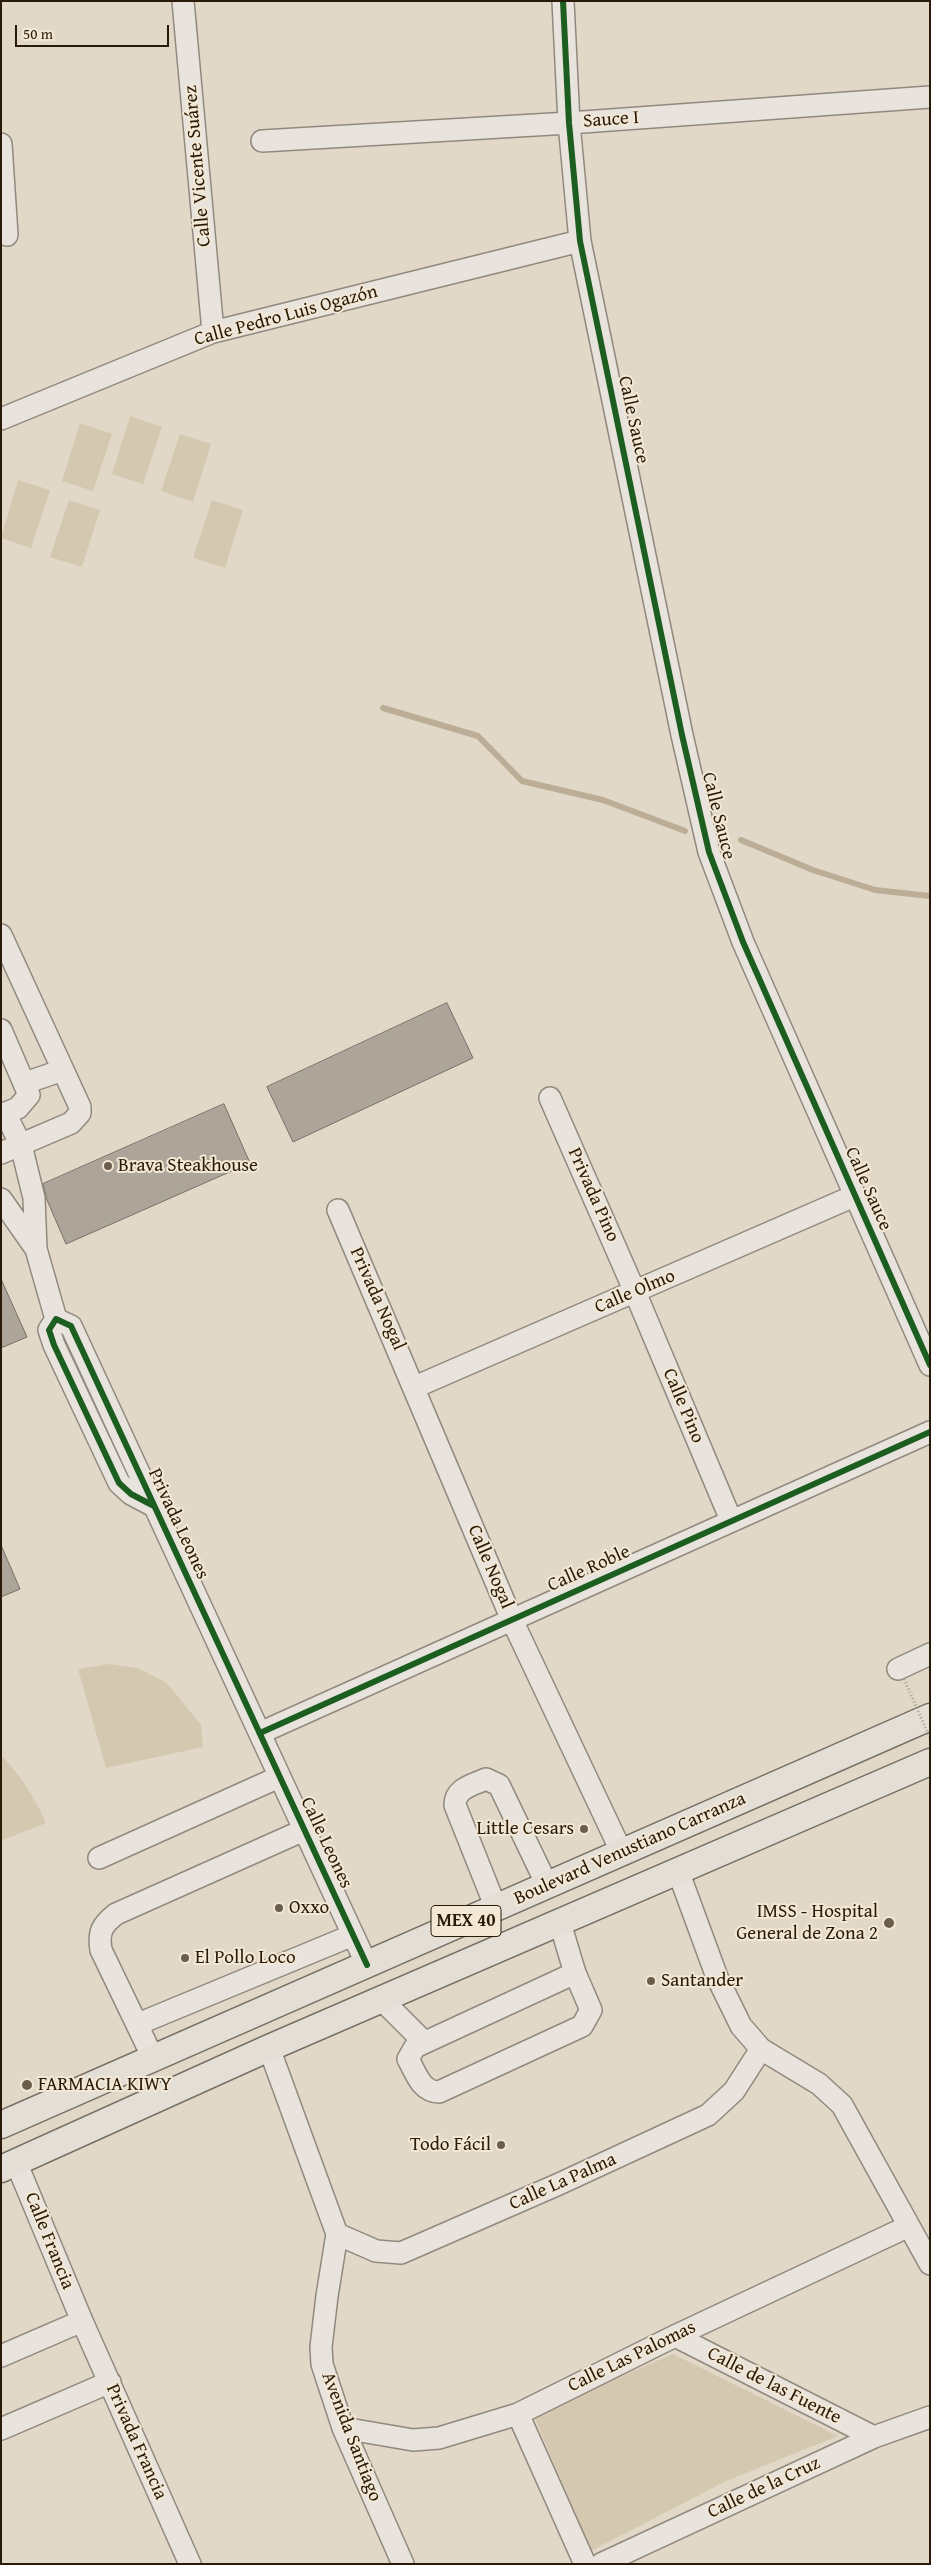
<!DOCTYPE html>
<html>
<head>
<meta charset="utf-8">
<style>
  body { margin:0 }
  #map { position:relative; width:931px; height:2565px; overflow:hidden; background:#e2d8c8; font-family:"Gentium Book Plus",serif }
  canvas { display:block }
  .frame { position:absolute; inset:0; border:2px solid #2a1b08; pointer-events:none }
  .scale { position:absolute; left:15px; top:25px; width:154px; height:22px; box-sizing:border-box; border:2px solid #2a1b08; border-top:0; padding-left:6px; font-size:15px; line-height:18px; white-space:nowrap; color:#2a1b08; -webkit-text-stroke:4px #f3e8d5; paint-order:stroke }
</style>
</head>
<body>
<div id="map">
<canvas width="931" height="2565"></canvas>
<div class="frame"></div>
<div class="scale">50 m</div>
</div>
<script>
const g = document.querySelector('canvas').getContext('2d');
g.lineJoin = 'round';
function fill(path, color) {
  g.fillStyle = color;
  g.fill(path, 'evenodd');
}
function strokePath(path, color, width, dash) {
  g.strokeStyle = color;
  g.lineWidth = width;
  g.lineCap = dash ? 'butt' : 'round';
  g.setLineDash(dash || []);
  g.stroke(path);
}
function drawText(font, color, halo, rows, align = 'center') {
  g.font = font + ' "Gentium Book Plus",serif';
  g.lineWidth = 4;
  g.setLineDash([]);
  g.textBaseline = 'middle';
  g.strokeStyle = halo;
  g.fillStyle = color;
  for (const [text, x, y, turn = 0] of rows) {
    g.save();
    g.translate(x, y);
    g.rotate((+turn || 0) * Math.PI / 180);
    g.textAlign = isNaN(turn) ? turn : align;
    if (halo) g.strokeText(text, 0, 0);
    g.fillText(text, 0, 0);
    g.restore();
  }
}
const green = new Path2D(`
  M130 416 162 427 143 484 112 474Z
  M80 423 112 434 93 491 62 481Z
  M180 434 211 444 193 502 161 491Z
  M18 480 50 490 31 548 1 538Z
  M69 500 100 510 82 567 50 557Z
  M212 500 243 510 225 568 193 558Z
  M109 1664 137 1668 167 1683 201 1725 203 1747 106 1768 78 1669Z
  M1 1755C21 1776 34 1796 46 1823L1 1841Z
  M673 2354 838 2436 726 2481 591 2551 533 2414Z`);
const stream = new Path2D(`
  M383 708 478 736 522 781 603 800 685 831
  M741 840 813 870 875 890 930 896`);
const building = new Path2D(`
  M447 1003 473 1058 293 1142 267 1087Z
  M224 1104 250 1163 66 1244 47 1200 43 1184Z
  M1 1279 27 1337 1 1348Z
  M1 1545 20 1589 1 1597Z`);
const minor = new Path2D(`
  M183 1 213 332
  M563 1 569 123 580 241 682 735 709 852 743 942 930 1365
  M262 141 569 123 930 97
  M1 144 7 235
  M1 419 213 332 580 241
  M1 935 80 1107V1113L71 1123 1 1153
  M1 1030 29 1095 18 1108 1 1115
  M25 1083 63 1070
  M550 1098 635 1292 731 1520
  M5 1113 21 1145 34 1198 36 1249 56 1319
  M1 1199 36 1249
  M338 1210 512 1620 622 1853
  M415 1387 854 1196
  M152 1505 131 1494 119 1483 54 1345 49 1330 56 1319 71 1326 367 1965
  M898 1669 930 1654
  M260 1733 930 1432
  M99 1858 279 1777
  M678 1871 717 1977 741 2026 761 2049 819 2084 842 2105 930 2264
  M496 1908 455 1805C455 1788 473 1785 486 1779L499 1785 547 1885
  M560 1923 575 1973 591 2010 582 2026 439 2092C421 2092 416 2073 408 2059L415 2047 575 1973
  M382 2000 424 2042
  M138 2024 353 1935
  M269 2048 337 2234 327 2296 321 2347 322 2364 343 2428 403 2564
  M153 2058 101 1950C98 1932 102 1925 116 1914L304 1830
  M16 2162 82 2321 190 2564
  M337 2234 376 2251 401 2253 559 2184 708 2115 734 2091 761 2049
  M675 2336 874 2437
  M1 2356 82 2321
  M518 2414 585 2564
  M343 2428 413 2440 439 2438 518 2414 675 2336 909 2226
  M1 2429 110 2382
  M601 2564 874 2437 930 2417`);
const major = new Path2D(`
  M1 2125 930 1717
  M1 2169 269 2048 930 1762`);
const pathBridge = new Path2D(`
  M904 1679 930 1738`);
const cycleway = new Path2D(`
  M563 1 569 123 580 241 682 735 709 852 743 942 930 1365
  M152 1505 131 1494 119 1483 54 1345 49 1330 56 1319 71 1326 367 1965
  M260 1733 930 1432`);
const markers = [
  [108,1166,5,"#6a5d4b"],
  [584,1829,5,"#6a5d4b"],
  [279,1908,5,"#6a5d4b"],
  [889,1923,6,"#6a5d4b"],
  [185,1958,5,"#6a5d4b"],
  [651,1981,5,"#6a5d4b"],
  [27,2085,6,"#6a5d4b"],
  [501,2145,5,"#6a5d4b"]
];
const shields = [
  [466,1921,70]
];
const shieldNames = [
  ["MEX 40",466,1921]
];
const streetNames = [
  ["Sauce I",611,120,-4],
  ["Calle Vicente Suárez",198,166,-95],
  ["Calle Pedro Luis Ogazón",286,316,-15],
  ["Calle Sauce",633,420,78],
  ["Calle Sauce",718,816,76],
  ["Calle Sauce",868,1189,66],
  ["Privada Pino",593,1195,66],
  ["Calle Olmo",635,1292,-23],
  ["Privada Nogal",377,1299,66],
  ["Calle Pino",683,1406,67],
  ["Privada Leones",178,1524,65],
  ["Calle Nogal",490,1567,67],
  ["Calle Roble",589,1569,-24],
  ["Calle Leones",326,1843,65],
  ["Boulevard Venustiano Carranza",630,1849,-24],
  ["Calle La Palma",563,2182,-24],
  ["Calle Francia",49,2241,68],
  ["Calle Las Palomas",632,2357,-26],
  ["Calle de las Fuente",774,2386,27],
  ["Avenida Santiago",351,2437,69],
  ["Privada Francia",136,2442,66],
  ["Calle de la Cruz",764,2488,-25]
];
const poiNames = [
  ["Brava Steakhouse",118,1166],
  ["Little Cesars",574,1829,"right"],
  ["Oxxo",289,1908],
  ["IMSS - Hospital",878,1912,"right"],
  ["General de Zona 2",878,1934,"right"],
  ["El Pollo Loco",195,1958],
  ["Santander",661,1981],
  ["FARMACIA KIWY",38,2085],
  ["Todo Fácil",491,2145,"right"]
];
fill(green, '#d5c8b1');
strokePath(stream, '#bbad96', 6);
fill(building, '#ada59a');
strokePath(building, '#777064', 1);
strokePath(minor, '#91897e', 24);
strokePath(major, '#777064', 29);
strokePath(minor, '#e8e3dc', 21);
strokePath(major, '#e4dfd6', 26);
strokePath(pathBridge, '#a49e96', 3, [1, 2.5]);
strokePath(cycleway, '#1b5e20', 6);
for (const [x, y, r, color] of markers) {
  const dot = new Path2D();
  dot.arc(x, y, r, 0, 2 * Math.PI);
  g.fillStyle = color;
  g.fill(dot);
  strokePath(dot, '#f3e8d5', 2);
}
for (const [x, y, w] of shields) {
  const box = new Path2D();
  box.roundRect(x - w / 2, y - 15.5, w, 31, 4);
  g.fillStyle = '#f3e8d5';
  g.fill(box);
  strokePath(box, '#2a1b08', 1);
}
drawText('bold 18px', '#2a1b08', null, shieldNames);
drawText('19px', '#2a1b08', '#f3e8d5', streetNames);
drawText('19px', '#2a1b08', '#f3e8d5', poiNames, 'left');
</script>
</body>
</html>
